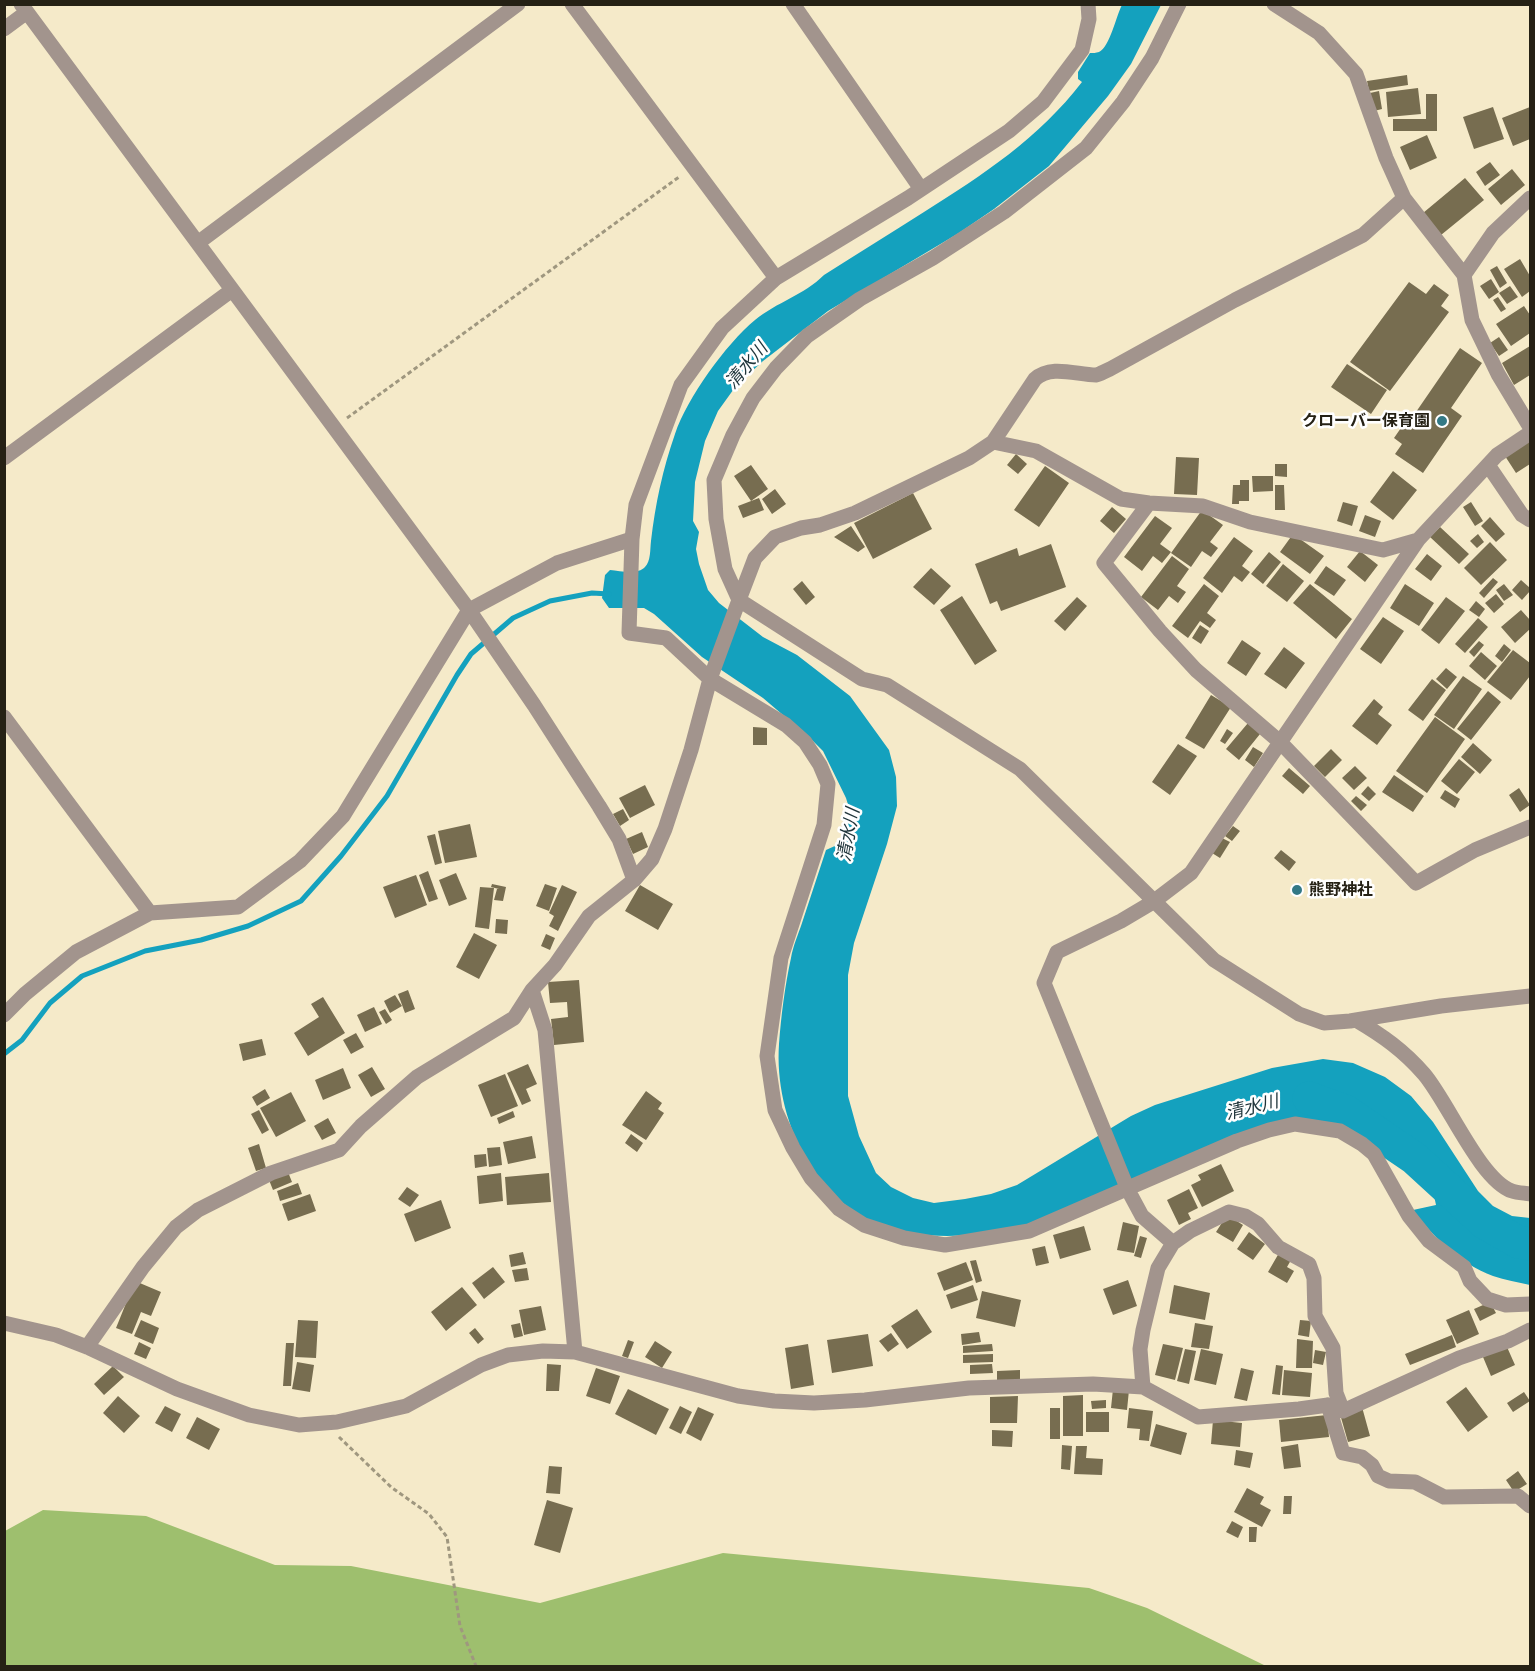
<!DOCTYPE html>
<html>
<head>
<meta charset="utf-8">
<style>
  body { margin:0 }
  #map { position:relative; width:1535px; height:1671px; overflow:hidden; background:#f5eac9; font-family:"PT Sans",sans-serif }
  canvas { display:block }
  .frame { position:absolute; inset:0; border:6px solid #252115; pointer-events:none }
</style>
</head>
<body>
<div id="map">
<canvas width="1535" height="1671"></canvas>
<div class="frame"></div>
</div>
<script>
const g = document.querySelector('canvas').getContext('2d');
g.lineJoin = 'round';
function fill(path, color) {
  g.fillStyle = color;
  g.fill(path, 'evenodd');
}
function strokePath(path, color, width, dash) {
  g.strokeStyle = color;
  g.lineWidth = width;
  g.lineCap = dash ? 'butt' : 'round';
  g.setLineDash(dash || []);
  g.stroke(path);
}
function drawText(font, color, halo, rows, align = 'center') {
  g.font = font + ' "PT Sans","Noto Sans JP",sans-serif';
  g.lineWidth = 5;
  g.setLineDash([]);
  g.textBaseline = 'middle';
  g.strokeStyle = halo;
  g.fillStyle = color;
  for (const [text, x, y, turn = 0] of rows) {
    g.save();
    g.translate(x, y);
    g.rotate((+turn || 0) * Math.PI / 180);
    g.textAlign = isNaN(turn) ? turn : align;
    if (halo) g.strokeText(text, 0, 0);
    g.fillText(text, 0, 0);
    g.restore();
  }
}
const forest = new Path2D(`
  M43 1510 146 1516 275 1565 351 1566 540 1603 723 1553 1089 1588 1147 1608 1266 1666H5V1531Z`);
const water = new Path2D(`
  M1122 5H1161L1131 64 1108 96 1049 166 994 209 959 233 828 311 763 361 736 386 718 411 705 441 695 482 693 521 699 532 696 549 699 564 708 590 719 603 763 637 797 655 850 696 889 750 896 777 897 806 887 844 854 943 848 975V1096L859 1136 876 1173 891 1187 913 1198 934 1203 965 1199 991 1194 1017 1185 1131 1116 1155 1105 1272 1068 1323 1059 1353 1063 1385 1077 1411 1096 1433 1122 1478 1191 1493 1206 1512 1216 1530 1218V1285C1518 1282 1505 1280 1493 1276 1460 1264 1434 1238 1413 1210L1436 1205 1432 1186 1414 1149 1395 1131 1368 1116 1330 1114 1332 1123 1294 1119 1048 1217C1034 1222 1019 1229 1004 1231 970 1237 920 1239 887 1228 813 1202 774 1118 779 1044 781 1016 785 985 791 958 793 946 798 935 802 923 810 899 818 874 826 850L837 845 847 834 850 811 846 798 823 751 810 738 763 698 702 657 654 614 644 608H609L602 598 605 575 610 570C621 571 638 575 645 567 651 561 650 549 651 541 655 505 663 468 675 434 687 398 726 344 755 320 777 302 804 295 824 275 857 254 891 233 924 212 983 175 1039 138 1082 82L1078 79V72L1090 53C1093 53 1096 53 1099 52 1110 47 1116 16 1122 5Z`);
const stream = new Path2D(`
  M4 1054 22 1040 50 1003 82 976 145 951 201 940 248 926 301 901 341 856 387 796 457 675 471 654 513 618 550 601 592 593 609 594`);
const river = new Path2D(`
  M1309 1098 1345 1111 1414 1158 1485 1223 1518 1242 1530 1244`);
const building = new Path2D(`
  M1407 75 1408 85 1369 91 1367 81Z
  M1418 88 1421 114 1388 117 1386 92Z
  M1379 91 1382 109 1374 111 1370 93Z
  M1426 94H1437V131H1393V119H1426Z
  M1493 107 1504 139 1474 149 1463 117Z
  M1530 107V139L1513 146 1502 118Z
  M1427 135 1437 158 1410 170 1400 147Z
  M1490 162 1500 175 1485 186 1476 172Z
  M1512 169 1525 185 1501 205 1488 189Z
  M1465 178 1484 200 1441 235 1423 213Z
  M1520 259 1530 276V291L1522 297 1504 269Z
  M1497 266 1507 283 1500 288 1490 270Z
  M1491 279 1499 292 1489 299 1480 286Z
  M1409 282 1426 294 1434 284 1449 295 1441 306 1449 312 1390 391 1350 362Z
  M1510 286 1518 297 1507 304 1499 293Z
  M1498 297 1506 309 1501 312 1493 300Z
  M1524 306 1530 315V333L1511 346 1496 324Z
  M1499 337 1508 350 1499 356 1490 343Z
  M1530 346V375L1514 385 1502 363Z
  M1460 348 1482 363 1451 408 1462 416 1423 473 1395 454 1402 444 1394 438 1403 425 1411 430 1422 416 1416 412Z
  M1347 364 1387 390 1371 414 1331 387Z
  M1530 439V464L1516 473 1505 456Z
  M1016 454 1027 464 1018 474 1007 465Z
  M1176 457 1199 458 1197 495 1174 494Z
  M1275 464H1287V477L1275 476Z
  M751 465 768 489 751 501 734 476Z
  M1045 466 1069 483 1039 527 1014 510Z
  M1393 471 1417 490 1393 520 1370 502Z
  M1252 476H1273V491L1253 492Z
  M1240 480H1249V501H1239V504H1232L1233 485H1240Z
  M1275 485H1284L1285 510H1275Z
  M775 489 786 504 772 514 762 499Z
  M913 493 932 529 873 559 854 523Z
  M759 498 764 510 743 518 738 506Z
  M1343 502 1358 506 1352 526 1337 521Z
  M1471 502 1483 521 1475 526 1463 507Z
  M1112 507 1126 519 1114 533 1100 521Z
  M1202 510 1223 525 1210 542 1218 548 1211 557 1202 551 1191 567 1171 553Z
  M1365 515 1381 521 1375 537 1359 531Z
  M1155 516 1172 528 1160 544 1171 552 1162 563 1153 556 1142 571 1124 557Z
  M1490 517 1505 534 1496 542 1481 526Z
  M851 526 865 547 858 552 834 537Z
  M1440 527 1469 554 1459 564 1430 537Z
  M1293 534 1324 556 1310 574 1280 552Z
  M1478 534 1484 542 1477 548 1470 541Z
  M1234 537 1253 551 1242 566 1250 572 1242 582 1234 576 1222 593 1203 578Z
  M1490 542 1507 560 1481 585 1464 568Z
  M1051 544 1066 587 1001 611 997 601 990 604 975 564 1017 548 1019 556Z
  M1360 551 1378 565 1365 582 1347 567Z
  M1269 552 1281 562 1263 584 1251 574Z
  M1427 554 1442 566 1431 581 1415 569Z
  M1172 556 1189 569 1177 586 1186 592 1178 603 1169 596 1158 610 1141 597Z
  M1283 564 1304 581 1287 602 1266 586Z
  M1326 566 1346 580 1334 596 1314 583Z
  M931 568 951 586 934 605 913 587Z
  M1493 578 1498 582 1484 598 1479 593Z
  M1521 580 1530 588V591L1522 600 1512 590Z
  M802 581 815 597 806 605 793 589Z
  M1204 584 1219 596 1207 613 1216 620 1210 628 1200 621 1188 638 1172 626Z
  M1310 584 1352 619 1336 639 1293 603Z
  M1405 584 1434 603 1419 626 1390 608Z
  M1504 584 1513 595 1504 601 1496 590Z
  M1496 594 1504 604 1494 613 1485 603Z
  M962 596 997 651 975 665 940 610Z
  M1077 597 1087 606 1065 631 1054 621Z
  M1446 597 1465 611 1439 644 1421 630Z
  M1476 601 1485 609 1479 617 1469 610Z
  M1521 610 1530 620V629L1515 643 1501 627Z
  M1383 617 1404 631 1381 664 1360 649Z
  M1478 618 1488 627 1465 653 1455 644Z
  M1200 625 1209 631 1201 644 1192 638Z
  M1242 640 1261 653 1246 676 1227 663Z
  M1479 641 1484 645 1474 657 1469 652Z
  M1504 644 1511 650 1502 662 1495 656Z
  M1284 647 1305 663 1286 689 1264 674Z
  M1513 650 1530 663V676L1511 700 1487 682Z
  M1481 652 1497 666 1485 680 1469 666Z
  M1446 668 1457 677 1447 689 1436 679Z
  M1463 676 1482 689 1454 729 1434 715Z
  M1432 679 1446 690 1423 721 1408 710Z
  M1488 691 1501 702 1471 740 1457 729Z
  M1211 695 1231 707 1204 749 1185 738Z
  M1374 699 1383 707 1378 714 1392 725 1377 745 1352 726Z
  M1435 717 1465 739 1427 793 1396 771Z
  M1248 723 1260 734 1239 760 1226 749Z
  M753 727 767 728V745H753Z
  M1227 729 1233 733 1225 744 1220 741Z
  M1473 743 1492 760 1480 774 1461 757Z
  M1178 744 1197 756 1170 795 1152 782Z
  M1253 747 1263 753 1254 767 1245 760Z
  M1331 749 1342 760 1325 777 1314 766Z
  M1459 759 1475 772 1457 794 1441 781Z
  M1355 766 1367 778 1354 790 1342 778Z
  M1289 768 1310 786 1303 794 1282 776Z
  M1394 775 1424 796 1413 812 1382 792Z
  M645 785 655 805 630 818 619 798Z
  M1368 786 1376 794 1369 801 1361 794Z
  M1519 788 1530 805 1520 812 1509 795Z
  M1445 790 1460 799 1455 808 1440 798Z
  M1356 796 1367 805 1361 811 1351 801Z
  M623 809 629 820 620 826 613 814Z
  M470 824 477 857 445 863 438 831Z
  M1233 826 1240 831 1232 841 1225 836Z
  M642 832 648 847 633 854 626 839Z
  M435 834 442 863 435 865 427 836Z
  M1222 838 1230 842 1220 858 1212 853Z
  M1281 850 1296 862 1289 871 1274 858Z
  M428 871 438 899 429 902 419 875Z
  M456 873 467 899 449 906 439 880Z
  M416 875 427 905 395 918 383 887Z
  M492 884 506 887 503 901 494 900 497 889H499L491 887Z
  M545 884 557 888 549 911 536 906Z
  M562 885 577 892 558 931 549 926 554 916 549 913Z
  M640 885 673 904 658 930 625 911Z
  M480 887 494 888 489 929 475 927Z
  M496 919 508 920 507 934 495 933Z
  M474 933 497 945 479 979 456 967Z
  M546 934 555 938 550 950 541 946Z
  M579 980 584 1042 554 1045 551 1019 568 1017 567 1002 550 1003 548 982Z
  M408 990 415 1009 405 1013 398 994Z
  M395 995 402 1006 390 1013 384 1001Z
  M323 997 345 1033 308 1056 294 1033 319 1017 311 1004Z
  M374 1007 382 1024 365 1032 357 1015Z
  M385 1009 392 1020 386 1024 379 1012Z
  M356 1033 364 1047 351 1054 343 1040Z
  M262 1039 266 1055 243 1061 239 1044Z
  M528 1064 537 1084 526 1089 531 1101 522 1105 507 1073Z
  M372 1067 385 1089 371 1097 358 1075Z
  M343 1068 351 1088 323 1100 315 1080Z
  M505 1074 518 1106 491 1117 478 1085Z
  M265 1089 270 1098 257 1106 252 1097Z
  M646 1091 662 1103 658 1109 664 1113 646 1140 622 1125Z
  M291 1092 306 1121 276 1137 260 1108Z
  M259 1110 269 1130 262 1134 251 1114Z
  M513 1111 515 1117 499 1124 497 1118Z
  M328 1118 336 1133 322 1140 314 1126Z
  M631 1134 643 1143 637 1152 625 1143Z
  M532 1136 536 1158 508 1164 503 1142Z
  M259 1144 266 1168 256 1171 248 1148Z
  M500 1147 502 1165 489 1167 487 1148Z
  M486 1154 487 1166 475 1168 474 1155Z
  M1221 1164 1234 1191 1202 1207 1191 1185 1201 1180 1198 1175Z
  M288 1172 292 1182 273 1190 269 1180Z
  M501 1173 503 1201 479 1204 477 1176Z
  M549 1173 551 1202 507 1205 505 1177Z
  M298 1183 302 1194 280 1201 277 1191Z
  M407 1187 419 1195 410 1207 398 1199Z
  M1189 1189 1198 1208 1188 1213 1191 1219 1179 1225 1167 1200Z
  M310 1194 316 1211 288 1221 282 1204Z
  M441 1200 451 1228 415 1242 404 1214Z
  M1227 1215 1243 1225 1233 1242 1216 1232Z
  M1123 1222 1139 1226 1134 1253 1117 1250Z
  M1084 1226 1091 1250 1060 1259 1053 1235Z
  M1249 1232 1265 1244 1253 1260 1237 1249Z
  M1140 1236 1147 1238 1141 1258 1134 1256Z
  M1045 1246 1049 1263 1036 1266 1032 1249Z
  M523 1252 526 1264 511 1267 509 1255Z
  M1279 1253 1291 1260 1287 1267 1294 1271 1287 1283 1268 1272Z
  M976 1260 982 1281 976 1283 970 1261Z
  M966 1262 973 1280 944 1291 937 1273Z
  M493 1267 505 1282 484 1299 472 1283Z
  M527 1268 529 1280 515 1282 512 1270Z
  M1128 1280 1137 1306 1113 1315 1103 1289Z
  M135 1281 161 1292 151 1316 141 1312 132 1334 116 1328Z
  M973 1285 978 1300 951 1309 946 1295Z
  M1174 1285 1210 1293 1205 1320 1169 1313Z
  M462 1287 477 1305 446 1331 431 1312Z
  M982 1291 1021 1300 1015 1327 976 1318Z
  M1490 1302 1496 1313 1480 1321 1474 1309Z
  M541 1306 546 1330 524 1335 519 1310Z
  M917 1309 932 1332 907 1349 891 1326Z
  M1469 1310 1479 1334 1457 1344 1446 1320Z
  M141 1320 159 1328 153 1344 134 1336Z
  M298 1320 318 1321 316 1358 295 1357Z
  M1300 1320 1311 1321 1309 1337 1298 1335Z
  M520 1323 523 1336 514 1338 511 1325Z
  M1195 1323 1213 1326 1209 1349 1191 1347Z
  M475 1328 484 1339 478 1344 469 1333Z
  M979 1332 981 1342 962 1345 961 1334Z
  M891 1333 899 1344 888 1352 879 1341Z
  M868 1334 873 1366 832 1373 827 1340Z
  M1452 1335 1456 1347 1410 1365 1405 1354Z
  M1297 1339 1313 1341 1312 1368H1296Z
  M628 1340 634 1342 628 1358 622 1356Z
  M655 1341 672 1352 662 1368 645 1357Z
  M139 1342 151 1348 146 1359 134 1354Z
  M286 1343H294L291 1386H283Z
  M808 1344 814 1385 791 1389 785 1348Z
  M992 1344 993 1351 963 1353V1346Z
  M1163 1344 1183 1348 1175 1380 1155 1375Z
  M1507 1347 1515 1365 1491 1376 1483 1357Z
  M1185 1349 1196 1351 1189 1384 1177 1381Z
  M1201 1349 1223 1354 1216 1385 1194 1380Z
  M1315 1350 1326 1352 1323 1365 1313 1363Z
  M993 1354V1362L963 1363V1355Z
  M297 1362 314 1365 310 1392 292 1389Z
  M547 1364 561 1365 559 1391H546Z
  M992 1364 993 1373 970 1374V1365Z
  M1276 1365 1283 1366 1280 1395 1272 1394Z
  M113 1366 124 1377 104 1395 94 1384Z
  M596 1368 620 1376 610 1404 586 1396Z
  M1241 1368 1254 1371 1247 1401 1234 1398Z
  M1020 1370V1380H997V1371Z
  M1284 1370 1312 1373 1310 1397 1282 1395Z
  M1466 1387 1488 1417 1468 1432 1446 1402Z
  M628 1389 669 1409 656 1435 615 1414Z
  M1113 1389 1129 1390 1127 1410 1111 1408Z
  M1524 1392 1530 1401 1513 1412 1507 1403Z
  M1083 1395V1436H1063V1396Z
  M118 1396 140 1416 124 1433 103 1413Z
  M1018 1396 1017 1423H990V1397Z
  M1106 1400V1408L1092 1409 1091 1401Z
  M165 1406 181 1414 172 1432 155 1423Z
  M680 1406 692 1412 681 1434 669 1428Z
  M698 1407 714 1414 701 1441 686 1433Z
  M1362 1407 1370 1436 1348 1442 1340 1414Z
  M1050 1408H1060V1439H1050Z
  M1129 1408 1153 1411 1149 1441 1139 1440 1140 1429 1127 1428Z
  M1086 1412H1109V1432H1086Z
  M1327 1415 1329 1437 1281 1442 1279 1420Z
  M197 1417 220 1429 209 1450 186 1438Z
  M1213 1420 1242 1423 1240 1447 1211 1444Z
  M1156 1424 1187 1433 1181 1455 1150 1446Z
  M992 1430 1013 1431 1012 1447 992 1446Z
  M1298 1444 1301 1467 1284 1469 1281 1447Z
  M1062 1445 1072 1446 1070 1470 1061 1469Z
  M1076 1446H1087L1086 1458 1103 1459 1102 1475 1074 1474Z
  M1236 1450 1253 1453 1250 1468 1234 1465Z
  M549 1466 562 1467 560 1494 546 1493Z
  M1518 1471 1527 1484 1514 1492 1506 1480Z
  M1247 1488 1264 1497 1260 1504 1271 1510 1262 1527 1234 1512Z
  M1284 1496H1292L1291 1514H1283Z
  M547 1500 573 1508 560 1553 534 1545Z
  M1232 1521 1243 1527 1238 1538 1226 1532Z
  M1249 1527H1257L1256 1542H1249Z`);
const path = new Path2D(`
  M347 418 679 177
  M339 1437 391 1487 429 1514 447 1537 460 1626 476 1666`);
const minor = new Path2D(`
  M21 4 469 610 534 705 599 806 619 839 634 880
  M572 4 776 278
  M793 4 921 189
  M1088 4 1089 19 1082 50 1043 102 1009 131 908 198 776 278 722 328 681 385 636 505 632 539 629 633 666 638 710 679 786 725 805 742 820 765 828 784 824 825 781 958 767 1056 775 1110 793 1148 811 1178 839 1209 864 1225 904 1238 945 1245 1029 1231 1237 1141 1269 1130 1295 1124 1340 1131 1362 1144 1374 1154 1409 1216 1429 1241 1464 1267 1470 1281 1487 1299 1506 1305 1530 1304
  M1179 4 1152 58 1123 102 1086 148 1004 212 933 258 860 299 807 336 776 368 753 398 733 435 714 480 716 519 725 569 739 600 862 679 887 685 1020 769 1214 960 1299 1014 1324 1023 1350 1021 1441 1006 1530 996
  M1274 4 1319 33 1356 74 1386 158 1404 198 1464 275 1472 320 1498 374 1530 427
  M4 29 27 12
  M199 242 518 4
  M1464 275 1493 233 1530 198
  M993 442 1035 379C1051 364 1077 375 1096 375 1100 374 1105 371 1110 369L1235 300 1363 235 1404 198
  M4 458 232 290
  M1488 465 1522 515 1530 520
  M1149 503 1104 563 1160 631 1196 670 1280 742 1416 883 1475 850 1530 827
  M4 717 150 913
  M532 990 545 1030 575 1352
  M4 1015 25 994 76 952 150 913 238 907 300 861 343 816 469 610 557 563 632 539
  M1356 1020C1383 1036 1403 1050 1424 1074 1448 1102 1480 1180 1512 1191 1518 1193 1525 1193 1530 1194
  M1173 1243 1190 1231 1229 1212 1245 1216 1258 1224 1278 1247 1309 1264 1314 1278 1315 1316 1333 1348 1336 1393 1343 1411
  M4 1323 56 1335 87 1347 177 1389 249 1415 299 1425 337 1422 406 1406 481 1365 508 1355 543 1351 575 1352 738 1396 774 1401 814 1403 865 1400 969 1388 1093 1384 1143 1387 1198 1417 1299 1409 1328 1405 1343 1411 1459 1358 1508 1341 1530 1330
  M87 1347 143 1267 176 1227 198 1210 271 1173 339 1150 361 1126 417 1077 514 1018 532 990 555 965 589 916 634 880 652 859 665 829 691 750 710 679 739 600 755 558 775 537 801 528 820 525 855 513 969 458 993 442 1036 451 1121 499 1149 503 1203 506 1250 522 1383 550 1418 540
  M1143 1387 1140 1349 1143 1330 1158 1268 1173 1243 1142 1216 1128 1190 1044 983 1057 952 1121 921 1153 902 1191 873 1418 540 1497 455 1530 433
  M1328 1405 1343 1453 1362 1457 1372 1465 1378 1476 1389 1481 1415 1482 1444 1497 1518 1496 1530 1506`);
const markers = [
  [1442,421,6,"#337986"],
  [1297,890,6,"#337986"]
];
const poiNames = [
  ["クローバー保育園",1430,421],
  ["熊野神社",1309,890,"left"]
];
const waterNames = [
  ["清水川",747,366,-50],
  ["清水川",849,835,-80],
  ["清水川",1252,1108,-14]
];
fill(forest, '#9ebf6e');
fill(water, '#14a1be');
strokePath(stream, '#14a1be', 5);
strokePath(river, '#14a1be', 33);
fill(building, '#776d50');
strokePath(path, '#9f977f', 3, [4.5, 3]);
strokePath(minor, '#a2948d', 15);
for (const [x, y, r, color] of markers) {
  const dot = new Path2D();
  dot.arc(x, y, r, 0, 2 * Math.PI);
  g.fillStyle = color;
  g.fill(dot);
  strokePath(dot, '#fff', 2);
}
drawText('bold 16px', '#252115', '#fff', poiNames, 'right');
drawText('italic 18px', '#1f343a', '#fff', waterNames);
</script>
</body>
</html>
